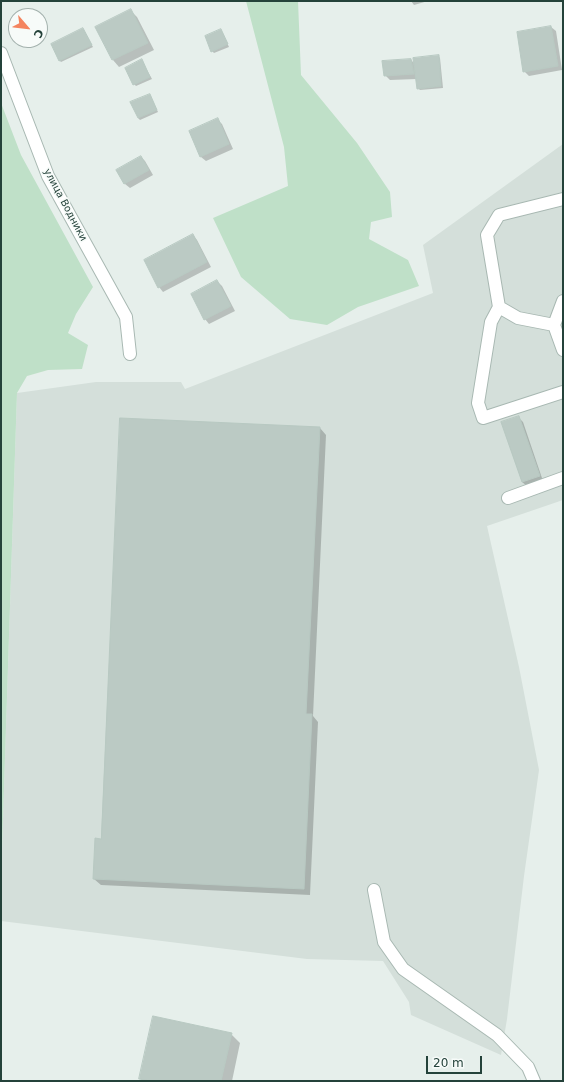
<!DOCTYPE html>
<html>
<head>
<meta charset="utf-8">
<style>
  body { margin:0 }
  #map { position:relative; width:564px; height:1082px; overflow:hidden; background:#e6efeb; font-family:"DejaVu Sans",sans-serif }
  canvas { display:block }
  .frame { position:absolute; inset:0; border:2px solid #24423a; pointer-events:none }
  .north { position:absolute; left:8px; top:8px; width:40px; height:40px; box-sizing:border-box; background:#f7fbf9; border:1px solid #a3b1ad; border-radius:50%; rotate:118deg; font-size:11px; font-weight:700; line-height:16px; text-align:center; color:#24423a }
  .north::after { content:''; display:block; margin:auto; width:14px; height:18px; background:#f4845f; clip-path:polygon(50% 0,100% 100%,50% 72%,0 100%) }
  .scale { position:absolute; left:426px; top:1056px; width:56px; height:18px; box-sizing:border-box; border:2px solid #24423a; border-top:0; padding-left:5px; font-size:12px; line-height:14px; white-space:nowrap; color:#24423a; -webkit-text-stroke:3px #f7fbf9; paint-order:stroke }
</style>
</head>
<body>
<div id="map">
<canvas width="564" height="1082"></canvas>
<div class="frame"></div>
<div class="north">С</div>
<div class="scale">20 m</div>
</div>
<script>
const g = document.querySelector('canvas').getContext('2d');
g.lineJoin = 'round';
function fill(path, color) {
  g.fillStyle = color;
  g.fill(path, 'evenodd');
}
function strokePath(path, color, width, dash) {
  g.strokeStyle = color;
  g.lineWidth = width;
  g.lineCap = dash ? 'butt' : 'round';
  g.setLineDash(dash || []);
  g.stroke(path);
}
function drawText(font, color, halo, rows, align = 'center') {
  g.font = font + ' "DejaVu Sans",sans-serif';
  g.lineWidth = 3;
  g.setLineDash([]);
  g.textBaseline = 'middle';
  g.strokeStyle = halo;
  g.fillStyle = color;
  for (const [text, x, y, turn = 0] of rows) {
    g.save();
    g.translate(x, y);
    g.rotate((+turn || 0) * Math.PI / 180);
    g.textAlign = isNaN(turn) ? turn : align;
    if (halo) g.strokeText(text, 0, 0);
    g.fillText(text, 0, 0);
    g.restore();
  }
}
const built = new Path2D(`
  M563 144V500L487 526 519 667 539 770 524 876 507 1019 501 1055 411 1015 409 1002 383 961 307 959 1 921V880L17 393 96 382H181L185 389 433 293 423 245Z`);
const green = new Path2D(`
  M246 1H298L301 75 357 143 390 192 392 217 371 222 369 239 408 260 419 286 358 307 327 325 290 319 241 277 213 218 288 186 284 147Z
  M1 103 21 155 93 287 76 314 68 333 88 345 82 369 48 370 27 376 17 393 1 880Z`);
const shadow = new Path2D(`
  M411 1H428L414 5Z
  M131 11 137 17 154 50 119 67 113 60 97 28Z
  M551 27 556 31 562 70 529 76 524 71 518 32Z
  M83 29 93 47 61 62 59 60Z
  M221 30 229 47 214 53 212 51Z
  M438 56 440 58 443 88 420 90 418 88 417 79 390 80 385 75 411 60 415 64Z
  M142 61 152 79 136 86 134 84Z
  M150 95 158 112 140 120 138 118Z
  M217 119 222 124 233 149 206 161 201 157 190 132Z
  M141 157 145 161 153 175 130 188 125 184 117 170Z
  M193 235 197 240 211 267 163 292 159 287Z
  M217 281 222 286 235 311 209 324 205 319Z
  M518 417 523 422 543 481 527 486 522 482 502 423Z
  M320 428 326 435 313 716 318 722 310 895 101 885 94 879 102 840Z
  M231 1034 240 1043 232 1081H143L140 1078Z`);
const building = new Path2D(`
  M131 9 148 43 112 60 95 27Z
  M551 26 558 66 523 72 517 32Z
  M83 28 92 45 59 61 51 44Z
  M221 29 228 44 211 52 205 36Z
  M439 55 441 86 417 89 413 58Z
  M142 59 150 77 133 85 125 68Z
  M411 59 414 74 384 76 382 61Z
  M150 94 157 110 138 118 130 102Z
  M218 118 229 144 200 157 189 131Z
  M141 156 149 170 124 184 116 170Z
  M193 234 207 262 158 288 144 260Z
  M217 280 231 306 204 320 191 294Z
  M519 416 540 476 522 482 501 422Z
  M120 418 320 427 306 714H312L304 889 93 879 95 838 101 839Z
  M153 1016 232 1033 221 1081H150L139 1079Z`);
const minor = new Path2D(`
  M1 53 48 176 126 317 130 354
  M563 199 499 215 487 235 499 307 491 322 478 403 483 418 563 392
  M563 301 554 325 563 350
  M499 307 518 318 554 325
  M508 498 563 478
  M374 890 384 942 403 969 497 1035 528 1067 534 1081`);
const streetNames = [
  ["улица Водники",65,205,62]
];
fill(built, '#d4dfda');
fill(green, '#bfe0c8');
fill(shadow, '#0003');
fill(building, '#bbcac4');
strokePath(building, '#b8c9c2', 1);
strokePath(minor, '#a8b8b2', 14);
strokePath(minor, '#fff', 12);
drawText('10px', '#24423a', '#f7fbf9', streetNames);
</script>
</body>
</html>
